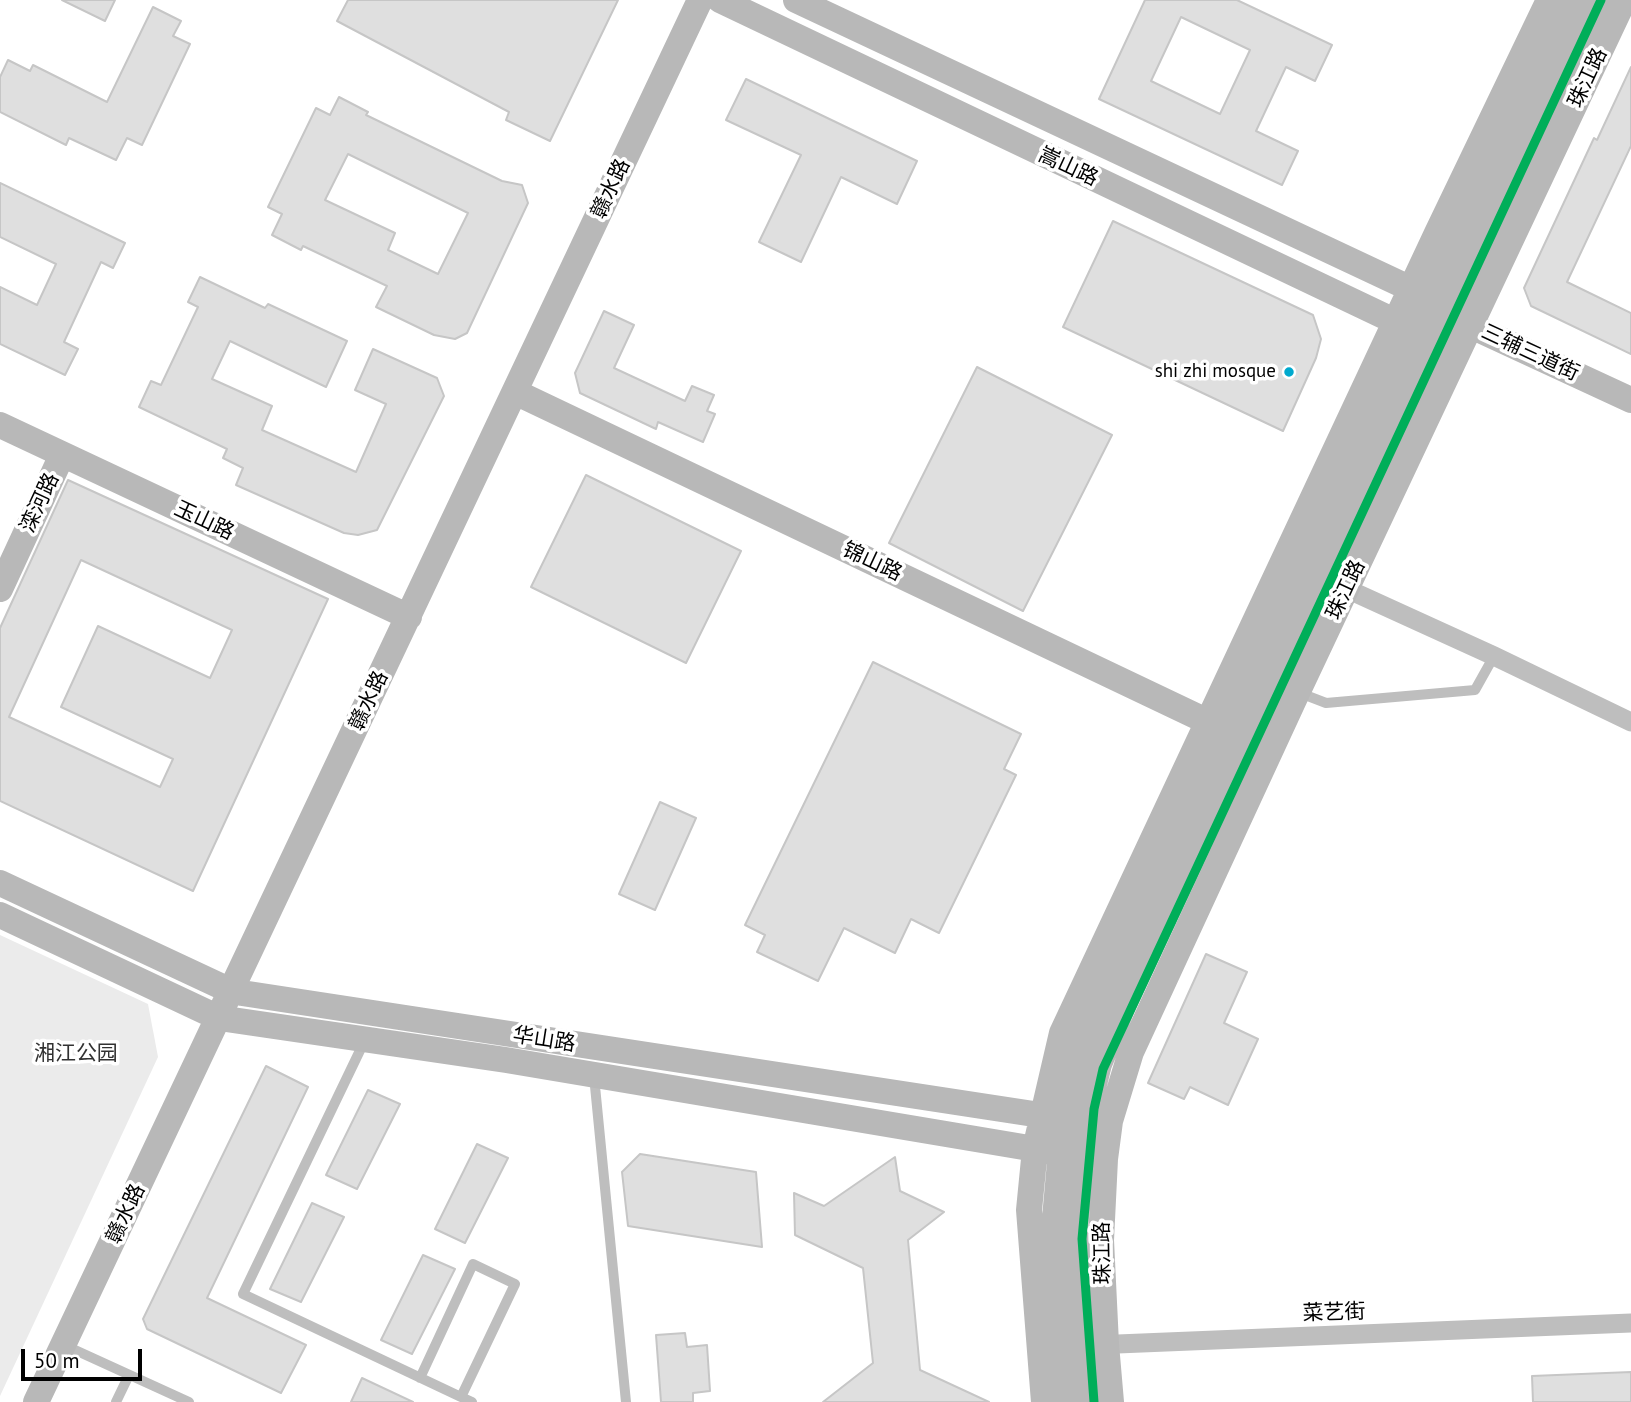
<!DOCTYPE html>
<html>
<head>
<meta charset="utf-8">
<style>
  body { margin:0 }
  #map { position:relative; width:1631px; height:1402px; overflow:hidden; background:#fff; font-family:"PT Sans",sans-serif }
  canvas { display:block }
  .scale { position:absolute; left:21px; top:1349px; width:121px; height:32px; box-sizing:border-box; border:4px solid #000; border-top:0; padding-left:9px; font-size:21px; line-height:24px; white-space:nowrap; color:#000; -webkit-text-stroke:5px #fff; paint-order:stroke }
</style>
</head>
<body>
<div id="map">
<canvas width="1631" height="1402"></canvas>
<div class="scale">50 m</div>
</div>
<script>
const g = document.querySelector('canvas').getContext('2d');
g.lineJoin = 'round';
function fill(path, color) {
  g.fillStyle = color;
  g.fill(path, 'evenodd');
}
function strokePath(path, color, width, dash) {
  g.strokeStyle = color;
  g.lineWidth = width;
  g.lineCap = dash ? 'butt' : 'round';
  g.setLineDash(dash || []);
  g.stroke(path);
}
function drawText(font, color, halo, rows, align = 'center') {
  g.font = font + ' "PT Sans","Noto Sans SC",sans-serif';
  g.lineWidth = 7;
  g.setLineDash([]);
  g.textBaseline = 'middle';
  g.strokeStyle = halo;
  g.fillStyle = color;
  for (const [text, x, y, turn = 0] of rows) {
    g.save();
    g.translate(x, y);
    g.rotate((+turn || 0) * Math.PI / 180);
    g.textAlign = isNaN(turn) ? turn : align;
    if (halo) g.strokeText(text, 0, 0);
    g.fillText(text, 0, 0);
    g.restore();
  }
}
const green = new Path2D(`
  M0 935 148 1004 158 1057 0 1396Z`);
const building = new Path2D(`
  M62 0H115L105 21Z
  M348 0H618L550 141 506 120 509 112 337 21Z
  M1145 0H1237L1332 45 1315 81 1286 67 1256 131 1298 151 1282 185 1099 99ZM1181 17 1250 50 1220 114 1151 81Z
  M153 7 181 21 173 36 190 44 142 145 127 138 116 160 69 138 66 145 0 112V77L8 60 30 71 33 65 107 102Z
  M1631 67V146L1567 282 1631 313V354L1531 306 1524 288 1594 138 1597 140Z
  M746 79 917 161 897 204 841 177 801 262 759 242 801 155 726 120Z
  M339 97 368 112 366 115 502 181 522 185 528 203 467 333 455 339 434 335 376 307 387 286 303 246 301 250 272 235 282 214 268 207 316 108 330 115ZM348 154 468 213 438 274 388 250 395 233 325 200Z
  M0 183 125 243 113 268 101 262 64 342 78 349 65 375 0 344V287L37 305 56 264 0 237Z
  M1113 221 1313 315 1321 339 1316 358 1283 431 1063 327Z
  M200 277 265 308 268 304 347 341 326 387 230 341 212 379 272 406 262 430 356 472 386 404 355 390 373 349 437 378 444 396 377 530 358 535 344 533 236 485 243 468 223 458 227 449 139 407 151 381 161 385 198 307 188 302Z
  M604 311 634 325 614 368 685 401 692 386 714 395 707 411 715 414 703 442 658 422 656 429 580 393 575 373Z
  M977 367 1112 435 1023 611 889 543Z
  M586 475 741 551 686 663 531 587Z
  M68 480 328 599 193 891 0 801V628ZM81 560 232 630 210 678 98 626 61 707 173 759 160 787 9 717Z
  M873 662 1021 734 1004 769 1016 775 939 933 911 919 895 953 844 928 818 981 757 952 765 935 745 925Z
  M660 802 696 818 655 910 619 894Z
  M1206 954 1247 972 1224 1023 1258 1039 1228 1105 1190 1087 1184 1099 1148 1083Z
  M266 1066 308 1087 207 1298 306 1345 281 1393 147 1329 143 1319Z
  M368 1090 400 1104 357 1189 326 1175Z
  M477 1144 508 1158 465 1243 435 1229Z
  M640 1154 756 1172 762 1247 628 1226 622 1172Z
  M895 1157 900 1191 944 1212 908 1240 920 1370 989 1402H823L873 1363 863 1268 795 1235 794 1193 824 1206Z
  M312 1203 344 1217 301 1302 270 1289Z
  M423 1255 455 1269 412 1354 381 1340Z
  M685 1333 687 1347 707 1345 710 1391 693 1393V1402H661L656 1335Z
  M1631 1372V1402H1533L1532 1376Z
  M362 1378 413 1402H351Z`);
const lane = new Path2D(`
  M1300 693 1326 703 1475 690 1494 656
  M365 1040 243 1294 461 1397 515 1284 473 1264 420 1378
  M594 1076 626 1402
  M75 1350 189 1402
  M461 1397 472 1402
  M116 1402 129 1375`);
const street = new Path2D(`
  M1336 584 1494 656 1631 722
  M1093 1345 1631 1323`);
const secondary = new Path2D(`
  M720 0 1411 329
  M796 0 1424 295
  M1456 319 1631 400
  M515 392 1221 728
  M0 425 409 617
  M0 589 62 455
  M0 883 231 991 242 993 1060 1118
  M0 915 219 1018 506 1060 1053 1152
  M36 1402 700 0
  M1044 1402 1029 1210 1035 1149 1062 1033 1437 233 1549 0
  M1068 1402 1054 1229 1064 1118 1082 1051 1572 0
  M1087 1402 1075 1231 1080 1156 1086 1117 1099 1064 1122 1008 1294 639 1597 0
  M1111 1402 1106 1344 1101 1240 1105 1159 1110 1121 1131 1052 1297 693 1624 0`);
const metro1 = new Path2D(`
  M1094 1402 1082 1239 1094 1109 1103 1069 1601 0`);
const markers = [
  [1289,372,6,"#00a9ce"]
];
const busNames = [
  ["shi zhi mosque",1276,372]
];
const streetNames = [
  ["珠江路",1588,78,-65],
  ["嵩山路",1068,167,25],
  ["赣水路",611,189,-65],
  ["三辅三道街",1530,353,25],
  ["滦河路",40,503,-65],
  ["玉山路",204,521,25],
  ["锦山路",872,562,25],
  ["珠江路",1346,590,-65],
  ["赣水路",369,701,-65],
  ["华山路",544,1040,9],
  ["赣水路",126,1214,-65],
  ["珠江路",1103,1253,-91],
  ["菜艺街",1334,1313,-2]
];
const parkNames = [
  ["湘江公园",76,1054]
];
fill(green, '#ebebeb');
fill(building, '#dfdfdf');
strokePath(building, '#c6c6c6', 2);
strokePath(lane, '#bebebe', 10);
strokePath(street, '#bebebe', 19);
strokePath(secondary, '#b8b8b8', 26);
strokePath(metro1, '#00ae59', 9);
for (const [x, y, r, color] of markers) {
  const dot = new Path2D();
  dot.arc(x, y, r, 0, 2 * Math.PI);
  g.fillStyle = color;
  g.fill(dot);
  strokePath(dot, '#fff', 2.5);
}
drawText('19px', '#000', '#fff', busNames, 'right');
drawText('21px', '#000', '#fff', streetNames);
drawText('21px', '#323232', '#fff', parkNames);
</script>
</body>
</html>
